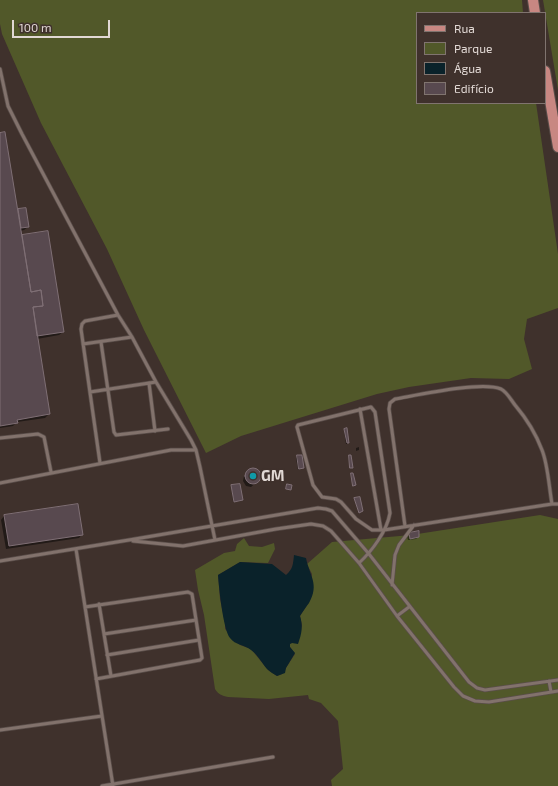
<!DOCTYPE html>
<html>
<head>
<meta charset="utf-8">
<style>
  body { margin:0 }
  #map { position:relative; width:558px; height:786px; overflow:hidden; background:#3f312c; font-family:"Exo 2",sans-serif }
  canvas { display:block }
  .legend { position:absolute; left:416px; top:12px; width:130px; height:92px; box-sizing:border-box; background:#3f312c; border:1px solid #80746f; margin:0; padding:5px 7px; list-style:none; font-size:12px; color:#e1d8d4 }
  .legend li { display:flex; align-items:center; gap:8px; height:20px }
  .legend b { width:20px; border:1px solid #80746f }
  .scale { position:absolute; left:12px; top:20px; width:98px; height:18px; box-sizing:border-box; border:2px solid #e1d8d4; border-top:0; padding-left:5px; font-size:12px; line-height:14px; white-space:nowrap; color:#e1d8d4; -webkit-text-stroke:3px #3f312c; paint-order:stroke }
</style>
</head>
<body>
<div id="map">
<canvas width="558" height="786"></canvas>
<ul class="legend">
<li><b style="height:5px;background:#c88782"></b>Rua</li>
<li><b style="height:11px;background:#515829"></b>Parque</li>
<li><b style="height:11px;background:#0a222a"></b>Água</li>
<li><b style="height:11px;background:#58494f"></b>Edifício</li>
</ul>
<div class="scale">100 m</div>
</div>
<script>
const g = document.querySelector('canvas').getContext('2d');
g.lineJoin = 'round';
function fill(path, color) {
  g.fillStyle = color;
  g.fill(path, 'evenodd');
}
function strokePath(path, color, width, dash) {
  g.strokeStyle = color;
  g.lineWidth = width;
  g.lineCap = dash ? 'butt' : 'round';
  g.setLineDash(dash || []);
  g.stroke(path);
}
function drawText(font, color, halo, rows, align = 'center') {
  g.font = font + ' "Exo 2",sans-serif';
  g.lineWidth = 3.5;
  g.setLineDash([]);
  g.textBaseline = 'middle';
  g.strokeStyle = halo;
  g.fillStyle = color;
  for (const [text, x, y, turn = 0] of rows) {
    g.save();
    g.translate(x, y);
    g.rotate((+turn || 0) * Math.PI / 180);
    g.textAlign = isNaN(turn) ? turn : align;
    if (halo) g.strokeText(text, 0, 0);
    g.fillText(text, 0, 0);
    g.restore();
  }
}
const green = new Path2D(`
  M0 0H522L523 13H417V103H536L558 254V308L527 319 524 339 532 369 509 379 471 378 409 387 377 394 241 436 206 453 144 330 107 249 41 123 2 34 0 24Z
  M543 0H558V90Z
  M540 515 558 519V786H332L331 780 343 769 338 721 321 703 309 699 308 695 269 699 228 697C222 696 218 694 215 689L204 615 198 590 195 570 224 553 235 551 237 544 244 538 249 546 262 547 274 543 275 549 268 563 240 562 218 575 220 599 225 622V629L240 645 251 649 268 670 277 676 282 674 295 654 290 647 289 644 292 643H298L302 625 300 616 309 602 312 574 307 564 332 542 411 535Z`);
const water = new Path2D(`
  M294 555 306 558C309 575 320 584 309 603 306 607 303 611 300 616 303 626 302 633 298 644L292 643 290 644V647L295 653 286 668 285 673 277 676C274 674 270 672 267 669 262 663 258 655 251 650 245 645 235 645 230 638 223 629 219 588 218 575L240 562 272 564 286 575C293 569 293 564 294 555Z`);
const shadow = new Path2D(`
  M0 134 17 210 25 209 28 227 24 230 20 231 21 236 47 232 63 332 59 335 37 339 49 414 45 418 17 422 13 426 0 428Z
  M344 430H345L347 444H346Z
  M359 447V450L356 451V448Z
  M298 456 303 467 298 470 296 458Z
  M252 469 257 470 260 475 259 480 251 487 246 486 243 481 244 476Z
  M232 486 242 500 241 501 233 502Z
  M4 516 82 534 79 538 6 549 1 520Z
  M409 534 418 537 416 539 408 540 407 536Z`);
const building = new Path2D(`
  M5 132 31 292 41 290 43 306 33 307 50 414 17 420 18 423 0 426V133Z
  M26 208 29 227 21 228 18 209Z
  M48 231 64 332 37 336 33 307 43 306 41 290 31 292 22 235Z
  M347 428 349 443H347L344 429Z
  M297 455H302L304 468 299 469Z
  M349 455H351L353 468H350Z
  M245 476a8 8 0 1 1 16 0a8 8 0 1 1-16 0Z
  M351 473H353L356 485 353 486Z
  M240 484 243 500 234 502 231 485Z
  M287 484 292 485 291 490 286 489Z
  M360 497 363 511 359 513 354 498Z
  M78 504 83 535 9 546 4 515Z
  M419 531V537L410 539 409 533Z`);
const lane = new Path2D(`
  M0 69 8 106 22 134 118 315 132 337 156 382 191 440 196 450 200 467 215 540
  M101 342 114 432 116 435 168 429
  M83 344 132 337
  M149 383 155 431
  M90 392 156 382
  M360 409 381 530
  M0 438 38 434 44 437 51 472
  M100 463 81 329 82 324 85 321 118 315
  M0 483 171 450H196
  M405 526 389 409 390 403 395 399C418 395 481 381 501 389 507 392 511 400 515 405 526 418 536 434 542 450 548 465 549 487 552 504
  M133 541 183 546 276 529 311 524 323 526 331 531 359 563 397 616 454 687 463 696 475 701 489 702 558 691
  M76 549 113 786
  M0 561 129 540 318 508 326 509 332 511 369 554 469 682 477 688 485 690 558 680
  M359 563C372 551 387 531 390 513L375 412 371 407 298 425 297 427 313 485 322 497 336 499 341 502 356 519 372 530H384L552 504H558
  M392 585 395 555 399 545 414 525
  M99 604 111 676
  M85 607 188 592 192 594 202 658 200 660 96 679
  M397 616 409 607
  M104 634 196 620
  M107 655 199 640
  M549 681 551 692
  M0 730 102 716
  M102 786 273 757`);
const primary = new Path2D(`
  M533 0 535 13
  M545 71 558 147`);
const markers = [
  [253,476,4,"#0f9aa8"]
];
const poiNames = [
  ["GM",261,476]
];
fill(green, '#515829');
fill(water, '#0a222a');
fill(shadow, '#0007');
fill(building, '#58494f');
strokePath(building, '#7f6f75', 1);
strokePath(lane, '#5a4e4a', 4.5);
strokePath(primary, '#5a4e4a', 12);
strokePath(lane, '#82726c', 3);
strokePath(primary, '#c88782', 10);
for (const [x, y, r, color] of markers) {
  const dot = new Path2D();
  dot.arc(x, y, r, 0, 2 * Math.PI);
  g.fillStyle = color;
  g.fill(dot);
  strokePath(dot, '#3f312c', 1.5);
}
drawText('bold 15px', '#e1d8d4', '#3f312c', poiNames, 'left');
</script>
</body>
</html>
